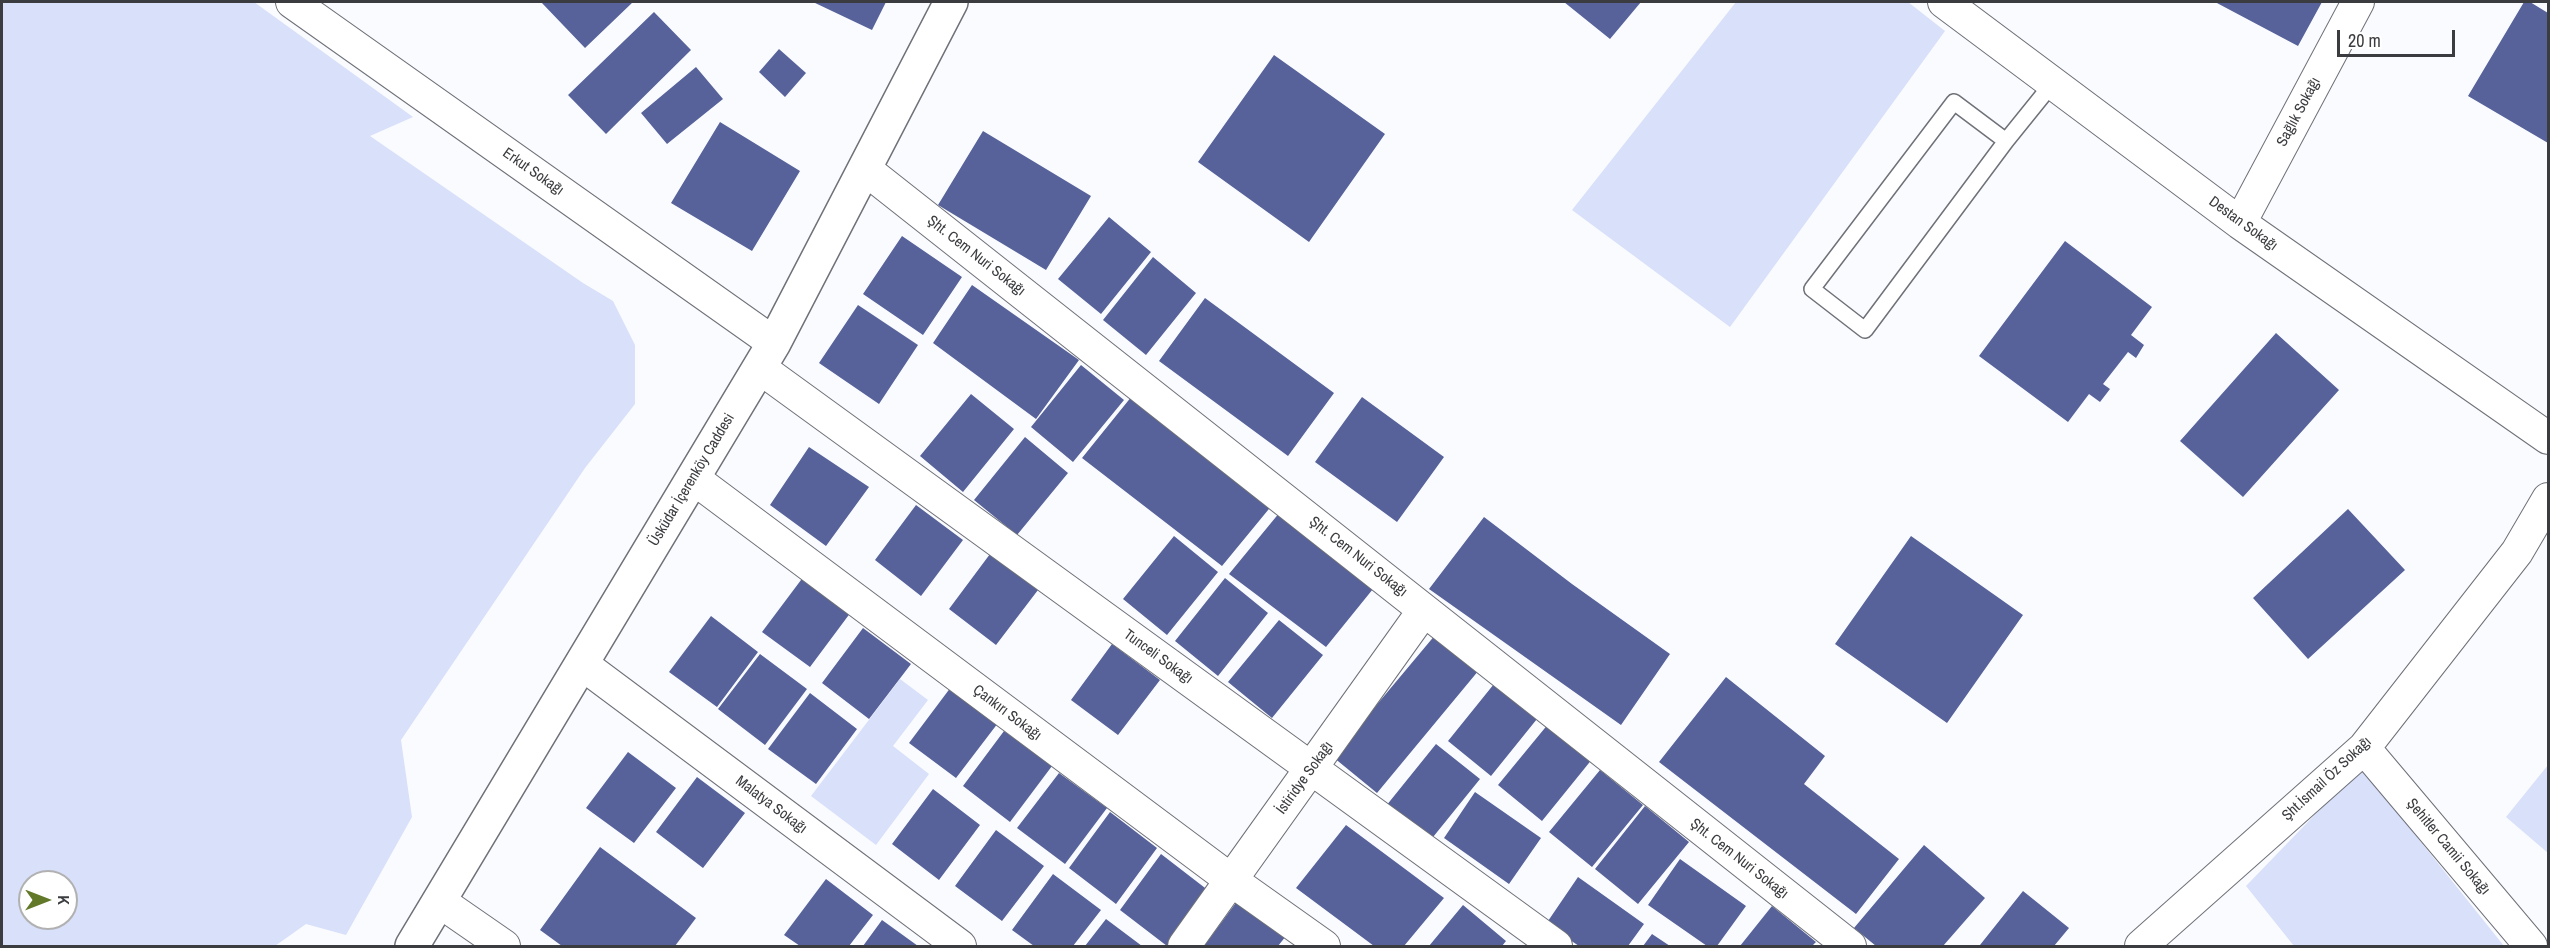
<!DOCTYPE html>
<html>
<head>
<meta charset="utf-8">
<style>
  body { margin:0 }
  #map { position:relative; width:2550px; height:948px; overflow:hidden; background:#fafbff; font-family:"Archivo Narrow",sans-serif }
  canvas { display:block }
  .frame { position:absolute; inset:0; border:3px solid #3b3c3f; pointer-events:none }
  .north { position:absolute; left:18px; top:870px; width:60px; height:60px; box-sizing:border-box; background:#fff; border:2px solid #b1b1b2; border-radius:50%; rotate:90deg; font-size:16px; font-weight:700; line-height:24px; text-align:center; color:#3b3c3f }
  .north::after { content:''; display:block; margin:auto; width:21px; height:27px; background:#62792a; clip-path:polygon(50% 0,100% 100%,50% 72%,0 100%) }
  .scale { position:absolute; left:2337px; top:30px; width:118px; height:27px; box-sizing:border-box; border:3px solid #3b3c3f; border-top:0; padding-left:8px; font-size:18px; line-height:21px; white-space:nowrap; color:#3b3c3f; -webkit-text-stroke:4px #fff; paint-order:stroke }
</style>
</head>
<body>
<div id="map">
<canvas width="2550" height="948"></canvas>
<div class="frame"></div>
<div class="north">K</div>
<div class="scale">20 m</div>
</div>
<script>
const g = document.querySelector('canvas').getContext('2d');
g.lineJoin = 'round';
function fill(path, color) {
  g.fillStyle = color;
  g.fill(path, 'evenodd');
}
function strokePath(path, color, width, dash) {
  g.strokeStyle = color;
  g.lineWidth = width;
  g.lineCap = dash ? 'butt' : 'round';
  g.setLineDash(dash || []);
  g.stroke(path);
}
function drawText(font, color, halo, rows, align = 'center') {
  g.font = font + ' "Archivo Narrow",sans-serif';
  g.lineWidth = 6;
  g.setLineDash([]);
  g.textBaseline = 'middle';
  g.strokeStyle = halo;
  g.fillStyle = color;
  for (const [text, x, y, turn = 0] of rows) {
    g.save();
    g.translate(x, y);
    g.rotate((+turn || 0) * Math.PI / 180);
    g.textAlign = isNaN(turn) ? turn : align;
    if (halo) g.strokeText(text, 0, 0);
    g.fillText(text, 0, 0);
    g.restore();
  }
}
const green = new Path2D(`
  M2 2H254L413 117 370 136 583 283 613 301 635 345V404L585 468 401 740 412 817 346 935 306 924 275 946H2ZM30 882H66V918H30Z
  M1736 2H1908L1945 31 1730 327 1572 210Z
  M900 679 928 700 893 746 929 774 876 845 811 796Z
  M2548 765V853L2506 817Z
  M2361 767 2504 946H2294L2246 886Z`);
const building = new Path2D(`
  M541 2H633L585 48Z
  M813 2H886L872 30Z
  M1564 2H1641L1610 39Z
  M2215 2H2322L2298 46Z
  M2524 2H2530L2548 13V143L2468 96Z
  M654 12 691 50 606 134 568 95Z
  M779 49 806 73 785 97 759 72Z
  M1274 55 1385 134 1309 242 1198 162Z
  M696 67 723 99 667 144 641 113Z
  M720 122 800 171 752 251 671 203Z
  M983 131 1091 196 1046 270 938 205Z
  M1109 217 1151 252 1101 314 1058 279Z
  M902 236 962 277 923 335 863 294Z
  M2065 241 2152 307 2131 335 2144 345 2136 358 2128 352 2103 384 2110 389 2100 402 2089 394 2068 422 1979 356Z
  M1153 257 1196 293 1146 355 1103 320Z
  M972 285 1079 360 1036 419 933 343Z
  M1205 298 1334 393 1288 456 1159 361Z
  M858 305 918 345 879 404 819 363Z
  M2276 333 2339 390 2243 497 2180 441Z
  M1081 365 1124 400 1073 462 1031 427Z
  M971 394 1014 429 963 492 920 456Z
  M1132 396 1273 504 1222 566 1082 458Z
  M1362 397 1444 457 1397 522 1315 462Z
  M1025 437 1068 473 1017 535 974 500Z
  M809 447 869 487 826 546 770 505Z
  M916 505 963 540 921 596 875 560Z
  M2348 509 2405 570 2308 659 2253 598Z
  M1280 512 1377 584 1326 647 1229 574Z
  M1484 517 1572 584 1670 654 1621 725 1429 589Z
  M1174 536 1218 572 1167 635 1123 599Z
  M1911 536 2023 615 1947 723 1835 644Z
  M990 554 1038 590 996 645 949 609Z
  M804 576 851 612 810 667 762 632Z
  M1225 578 1268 613 1218 676 1175 641Z
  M711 616 758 652 717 707 669 672Z
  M1279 620 1323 655 1272 718 1228 682Z
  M863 628 911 664 869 719 822 683Z
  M1436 634 1479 670 1377 793 1333 757Z
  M1112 644 1160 680 1118 735 1071 700Z
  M760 654 807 689 765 745 718 709Z
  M1726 677 1825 756 1804 784 1899 859 1856 914 1659 762Z
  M1498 679 1541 714 1491 776 1448 741Z
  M951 687 998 723 956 778 909 743Z
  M810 693 857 729 816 784 768 749Z
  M1549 723 1593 758 1542 821 1498 785Z
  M1004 731 1052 766 1010 822 963 786Z
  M1436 744 1480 779 1429 842 1386 806Z
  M628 752 676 788 634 843 586 808Z
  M1600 770 1643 805 1592 867 1549 832Z
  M1059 773 1107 808 1065 864 1017 828Z
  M697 777 745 813 703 868 656 832Z
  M933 789 980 825 939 880 892 844Z
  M1475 792 1541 838 1509 884 1444 838Z
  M1645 806 1689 842 1638 904 1595 869Z
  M1110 812 1157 848 1116 904 1069 868Z
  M1346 825 1444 898 1404 946H1374L1296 888Z
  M996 830 1044 866 1002 921 955 886Z
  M1924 845 1985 898 1943 946H1876L1854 928Z
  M600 847 696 918 675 946H562L540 930Z
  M1161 854 1209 891 1167 946 1120 910Z
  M1680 859 1746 906 1717 946H1707L1648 905Z
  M1053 874 1101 910 1073 946H1034L1012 930Z
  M1578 877 1644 924 1628 946H1579L1546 924Z
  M826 879 873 915 849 946H800L784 935Z
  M2023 891 2069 928 2054 946H1981L1980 945Z
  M1238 900 1286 936 1278 946H1204Z
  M1463 905 1506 941 1502 946H1429Z
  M1772 906 1816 942 1812 946H1740Z
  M1106 919 1142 946H1085Z
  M882 920 918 946H863Z
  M1652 934 1670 946H1643Z`);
const lane = new Path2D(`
  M2006 141 1954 102 1812 289 1865 330 2006 141 2052 84`);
const street = new Path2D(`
  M292 2 774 343
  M1944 2 2240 223 2548 438
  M865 169 1850 946
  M2240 223 2358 2
  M760 368 1556 946
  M693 478 1231 880 1324 946
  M582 664 960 946
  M2364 748 2531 946
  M439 901 504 946
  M1184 946 1424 610
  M2141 946 2364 748 2517 552 2548 499`);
const secondary = new Path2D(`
  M412 946 774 343 951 2`);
const streetNames = [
  ["Sağlık Sokağı",2299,112,-62],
  ["Erkut Sokağı",533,172,35],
  ["Destan Sokağı",2243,224,36],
  ["Şht. Cem Nuri Sokağı",976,256,38],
  ["Üsküdar İçerenköy Caddesi",692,480,-59],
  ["Şht. Cem Nuri Sokağı",1358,557,38],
  ["Tunceli Sokağı",1158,657,36],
  ["Çankırı Sokağı",1007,713,37],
  ["İstiridye Sokağı",1305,778,-54],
  ["Şht.İsmail Öz Sokağı",2327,779,-43],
  ["Malatya Sokağı",771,805,37],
  ["Şehitler Camii Sokağı",2448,847,50],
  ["Şht. Cem Nuri Sokağı",1739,859,38]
];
fill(green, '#d8e0fa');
fill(building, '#566299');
strokePath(lane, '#6f7178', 18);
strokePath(street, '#6f7178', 34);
strokePath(secondary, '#6f7178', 36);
strokePath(lane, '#fff', 15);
strokePath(street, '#fff', 32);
strokePath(secondary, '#fff', 33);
drawText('15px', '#3b3c3f', '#fff', streetNames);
</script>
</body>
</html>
